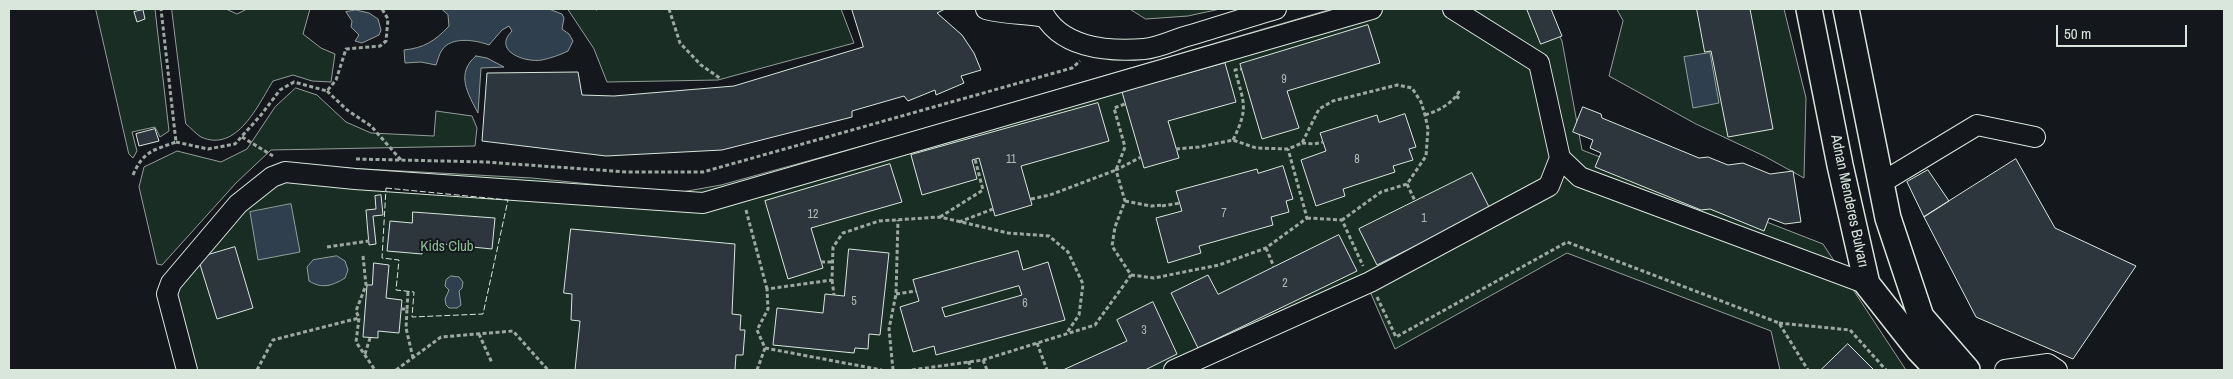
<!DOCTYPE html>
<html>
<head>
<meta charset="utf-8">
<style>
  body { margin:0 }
  #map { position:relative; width:2233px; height:379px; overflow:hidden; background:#14181c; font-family:"Archivo Narrow",sans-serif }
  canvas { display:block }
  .frame { position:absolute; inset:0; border:10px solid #d8e6dc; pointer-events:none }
  .scale { position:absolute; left:2056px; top:25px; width:131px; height:22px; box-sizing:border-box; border:2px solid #d8e6dc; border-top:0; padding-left:6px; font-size:15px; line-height:18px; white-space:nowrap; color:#d8e6dc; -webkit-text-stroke:4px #14181c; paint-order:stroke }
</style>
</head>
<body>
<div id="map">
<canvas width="2233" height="379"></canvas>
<div class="frame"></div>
<div class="scale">50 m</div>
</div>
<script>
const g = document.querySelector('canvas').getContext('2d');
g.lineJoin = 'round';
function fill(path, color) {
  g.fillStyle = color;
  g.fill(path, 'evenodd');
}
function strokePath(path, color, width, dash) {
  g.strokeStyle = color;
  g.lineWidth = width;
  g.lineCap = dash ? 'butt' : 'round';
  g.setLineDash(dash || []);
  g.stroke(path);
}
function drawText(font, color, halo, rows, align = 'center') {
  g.font = font + ' "Archivo Narrow",sans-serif';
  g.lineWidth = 4;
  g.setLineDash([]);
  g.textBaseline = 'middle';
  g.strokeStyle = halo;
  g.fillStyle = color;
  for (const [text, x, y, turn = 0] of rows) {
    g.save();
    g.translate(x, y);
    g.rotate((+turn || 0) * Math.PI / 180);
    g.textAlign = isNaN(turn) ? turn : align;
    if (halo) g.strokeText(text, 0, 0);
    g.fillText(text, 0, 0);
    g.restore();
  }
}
const green = new Path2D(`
  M96 9H155L169 131 160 137 155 127 132 132 137 151 133 158 129 154Z
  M172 9H226L237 14 247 9H310L303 34 321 48 335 54 331 82 312 81 293 75 273 81C258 105 237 153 201 137 196 134 191 128 186 124Z
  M568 9H841L854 43 718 80 607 82 594 49Z
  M1130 9H1220L1188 16 1146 19Z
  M1332 9H1545L1562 41 1582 150 1823 244 1906 370H1780L1771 331 1567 253 1395 349 1365 280 1165 370H196L176 295 206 233 261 176 346 168 532 178 676 193 721 185 902 135Z
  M1617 9H1784L1806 98 1804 178 1764 156 1696 124 1609 76 1623 21Z
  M296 88 317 95 346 122 371 133 434 136 436 111 472 116 477 128 475 146 271 150 236 183 162 265 157 264 139 187 144 167 177 151 221 162 247 149 275 107Z`);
const water = new Path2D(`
  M442 9H549L562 14 564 18 562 29 569 34 573 41 568 51C560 55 551 58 542 60 525 63 492 51 512 31L509 26 502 30 489 45C476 40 451 36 442 50 439 54 438 60 436 65L421 62 405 63 404 50C424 48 435 41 449 26L448 15Z
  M356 10 369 13 378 19 381 30 379 35 362 43 355 41 359 35 351 27 352 21 346 12Z
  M1710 53 1719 103 1693 108 1684 57Z
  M476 56 487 58 504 67 481 68 478 113C468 94 455 73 476 56Z
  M291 204 300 252 258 260 250 212Z
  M337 256 345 261 348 270 345 278C332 286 322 289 309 281L307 267 313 260Z
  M451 276 459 277 463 282 462 288 459 291 461 305 457 308H449L446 305 445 299 449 290 445 286 446 280Z`);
const building = new Path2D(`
  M852 9H945L937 13 962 35 974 53 981 70 961 76 964 83 936 95 935 90 908 101 904 96 852 111V117L722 150 606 156 482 141 487 73 578 72 582 95 614 96 734 86 863 47Z
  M1527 9H1551L1562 36 1541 44Z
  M1697 9H1750L1773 129 1728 137 1711 51 1705 52Z
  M143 10 145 19 137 22 134 12Z
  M1368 25 1380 63 1287 91 1299 128 1262 139 1240 64Z
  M1225 63 1236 102 1168 121 1179 158 1144 168 1122 92Z
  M1098 103 1109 141 1021 166 1032 205 995 216 979 158 972 160 977 179 922 195 911 155Z
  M1583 107 1601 114 1602 118 1699 158 1708 157 1728 165 1743 163 1770 174 1793 171 1801 222 1785 224 1769 218 1764 231 1710 209 1701 210 1595 167 1601 153 1590 148 1593 140 1573 132Z
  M1405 114 1416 147 1409 149 1413 160 1393 166 1395 172 1343 189 1345 196 1316 206 1301 160 1326 151 1320 133 1377 115 1379 122Z
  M155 129 159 141 139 146 136 134Z
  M2016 159 2055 228 2136 266 2073 359 1976 317 1924 217Z
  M890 164 902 202 811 228 823 268 788 279 765 201Z
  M1283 166 1293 199 1286 201 1289 212 1271 217 1273 225 1199 246 1201 253 1168 263 1156 218 1182 211 1176 191 1257 169 1258 173Z
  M1928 170 1949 201 1924 217 1907 182Z
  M1472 173 1490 209 1377 265 1359 229Z
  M381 195 383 215 373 216 376 244 369 245 366 210 376 209 375 196Z
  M413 212 495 218 492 249 423 242 422 254 387 251 390 221 412 223Z
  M571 229 735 244 732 314 741 315 740 330H745L743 355H736L735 370H575L580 321 571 320 572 294 564 293Z
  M1339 235 1357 271 1198 348 1171 293 1208 275 1218 294Z
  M235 247 253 308 217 319 198 258Z
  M849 249 889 253 880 335 869 334 868 349 855 348 854 353 773 345 777 308 823 313 825 294 844 296Z
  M1018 251 1023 270 1048 262 1065 320 936 355 934 346 913 352 900 307 919 301 913 280ZM1019 286 1022 295 945 317 942 308Z
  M374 263 389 265 386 298 402 300 399 333 378 331V338L363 337 367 285H372Z
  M1153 302 1177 354 1145 370H1063L1127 341 1117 320Z
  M1848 344 1874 370H1821Z`);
const path = new Path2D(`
  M596 9H597
  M669 9 680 43 701 65 721 79
  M327 91 347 110 371 126 401 160
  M1456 96 1461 100
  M1425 115C1440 110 1452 104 1460 90
  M242 137 273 156
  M1233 140C1249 107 1244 104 1235 70L1241 69
  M176 142 208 149 235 144 261 115 280 90 294 82 327 91 336 80 346 49 380 46 386 41 388 19 382 9
  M1302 143 1314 144 1323 142
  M1176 149 1199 147 1233 140 1256 148 1288 149 1302 143 1319 109 1333 101 1397 85 1412 88 1421 102 1425 115 1428 129 1426 156 1407 184 1381 192 1342 220
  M356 159 485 162 627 172H703L1072 68 1080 61
  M133 175C143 151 154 150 176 142L161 9
  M1407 184 1415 201
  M1031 199 1050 195 1116 170 1125 147 1114 108 1125 104
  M1125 201 1151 206 1163 205
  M1162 206 1180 203
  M746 210 767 289
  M940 217 983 190 975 159
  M1307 218 1342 220 1363 266
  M959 222 993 209
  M327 247 369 241
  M1266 248 1274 267
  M363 256 366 285 356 311 359 318 356 342 375 370
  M821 262H832
  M1131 275 1154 278 1219 265 1266 248 1307 218 1288 149
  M832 280 834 295
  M896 294 916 291
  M1377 297 1396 337 1567 242 1779 323 1808 370
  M401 309H407L406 328 413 358
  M407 309 408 292
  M1779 323 1850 330 1886 370
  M479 334 492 363
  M1037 343 1047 370
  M765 348 882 370
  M365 354 370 338
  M983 360 987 370
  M969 361 970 370
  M257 370 273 340 359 318
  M396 370 441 337 513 331 548 370
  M757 370 765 348 757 330 768 309 767 289 832 280 833 247 843 233 879 221 940 217 1008 233 1049 236 1068 252 1083 284 1079 315 1066 334
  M893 370 889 329 896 294 898 220
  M912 370 983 360 1095 325 1131 275 1112 246 1115 227 1125 201 1116 170 1141 157`);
const minor = new Path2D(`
  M986 9C994 13 1031 14 1044 17
  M1041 9C1058 48 1107 52 1144 49 1157 48 1172 41 1184 37 1215 28 1245 18 1276 9
  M1453 9 1539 63 1560 158 1580 177 1867 284
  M1881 183 1977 125 2035 137
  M187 370 167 294 171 283 238 204 272 177 285 172 355 179 703 203 1372 9
  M1174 370 1370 282 1549 186 1560 158
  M2005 370 2048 364 2057 370`);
const major = new Path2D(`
  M1809 9 1840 165 1867 284 1919 350 1938 370
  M1846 9 1888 218 1921 317 1967 370`);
const fence = new Path2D(`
  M386 188 508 200 483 314 412 317 414 292 396 290 399 260 382 258Z`);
const numberNames = [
  ["9",1284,80],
  ["11",1011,160],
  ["8",1357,160],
  ["7",1224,214],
  ["12",813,215],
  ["1",1424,219],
  ["2",1285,284],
  ["5",854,302],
  ["6",1025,304],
  ["3",1144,331]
];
const streetNames = [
  ["Adnan Menderes Bulvarı",1849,201,78]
];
const parkNames = [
  ["Kids Club",447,247]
];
fill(green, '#1a2d24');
strokePath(green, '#939e99', 1);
fill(water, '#2f3f4d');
strokePath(water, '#939e99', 1);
fill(building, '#2c363c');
strokePath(building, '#d8e6dc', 1);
strokePath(minor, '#d8e6dc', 22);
strokePath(major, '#d8e6dc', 28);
strokePath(path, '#9da8a2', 3, [4, 2.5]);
strokePath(minor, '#14181c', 20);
strokePath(major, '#14181c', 25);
strokePath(fence, '#d8e6dc', 1, [6, 2.5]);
drawText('12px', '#adbab4', null, numberNames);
drawText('15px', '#d8e6dc', '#14181c', streetNames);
drawText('15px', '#8ac095', '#14181c', parkNames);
</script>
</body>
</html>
